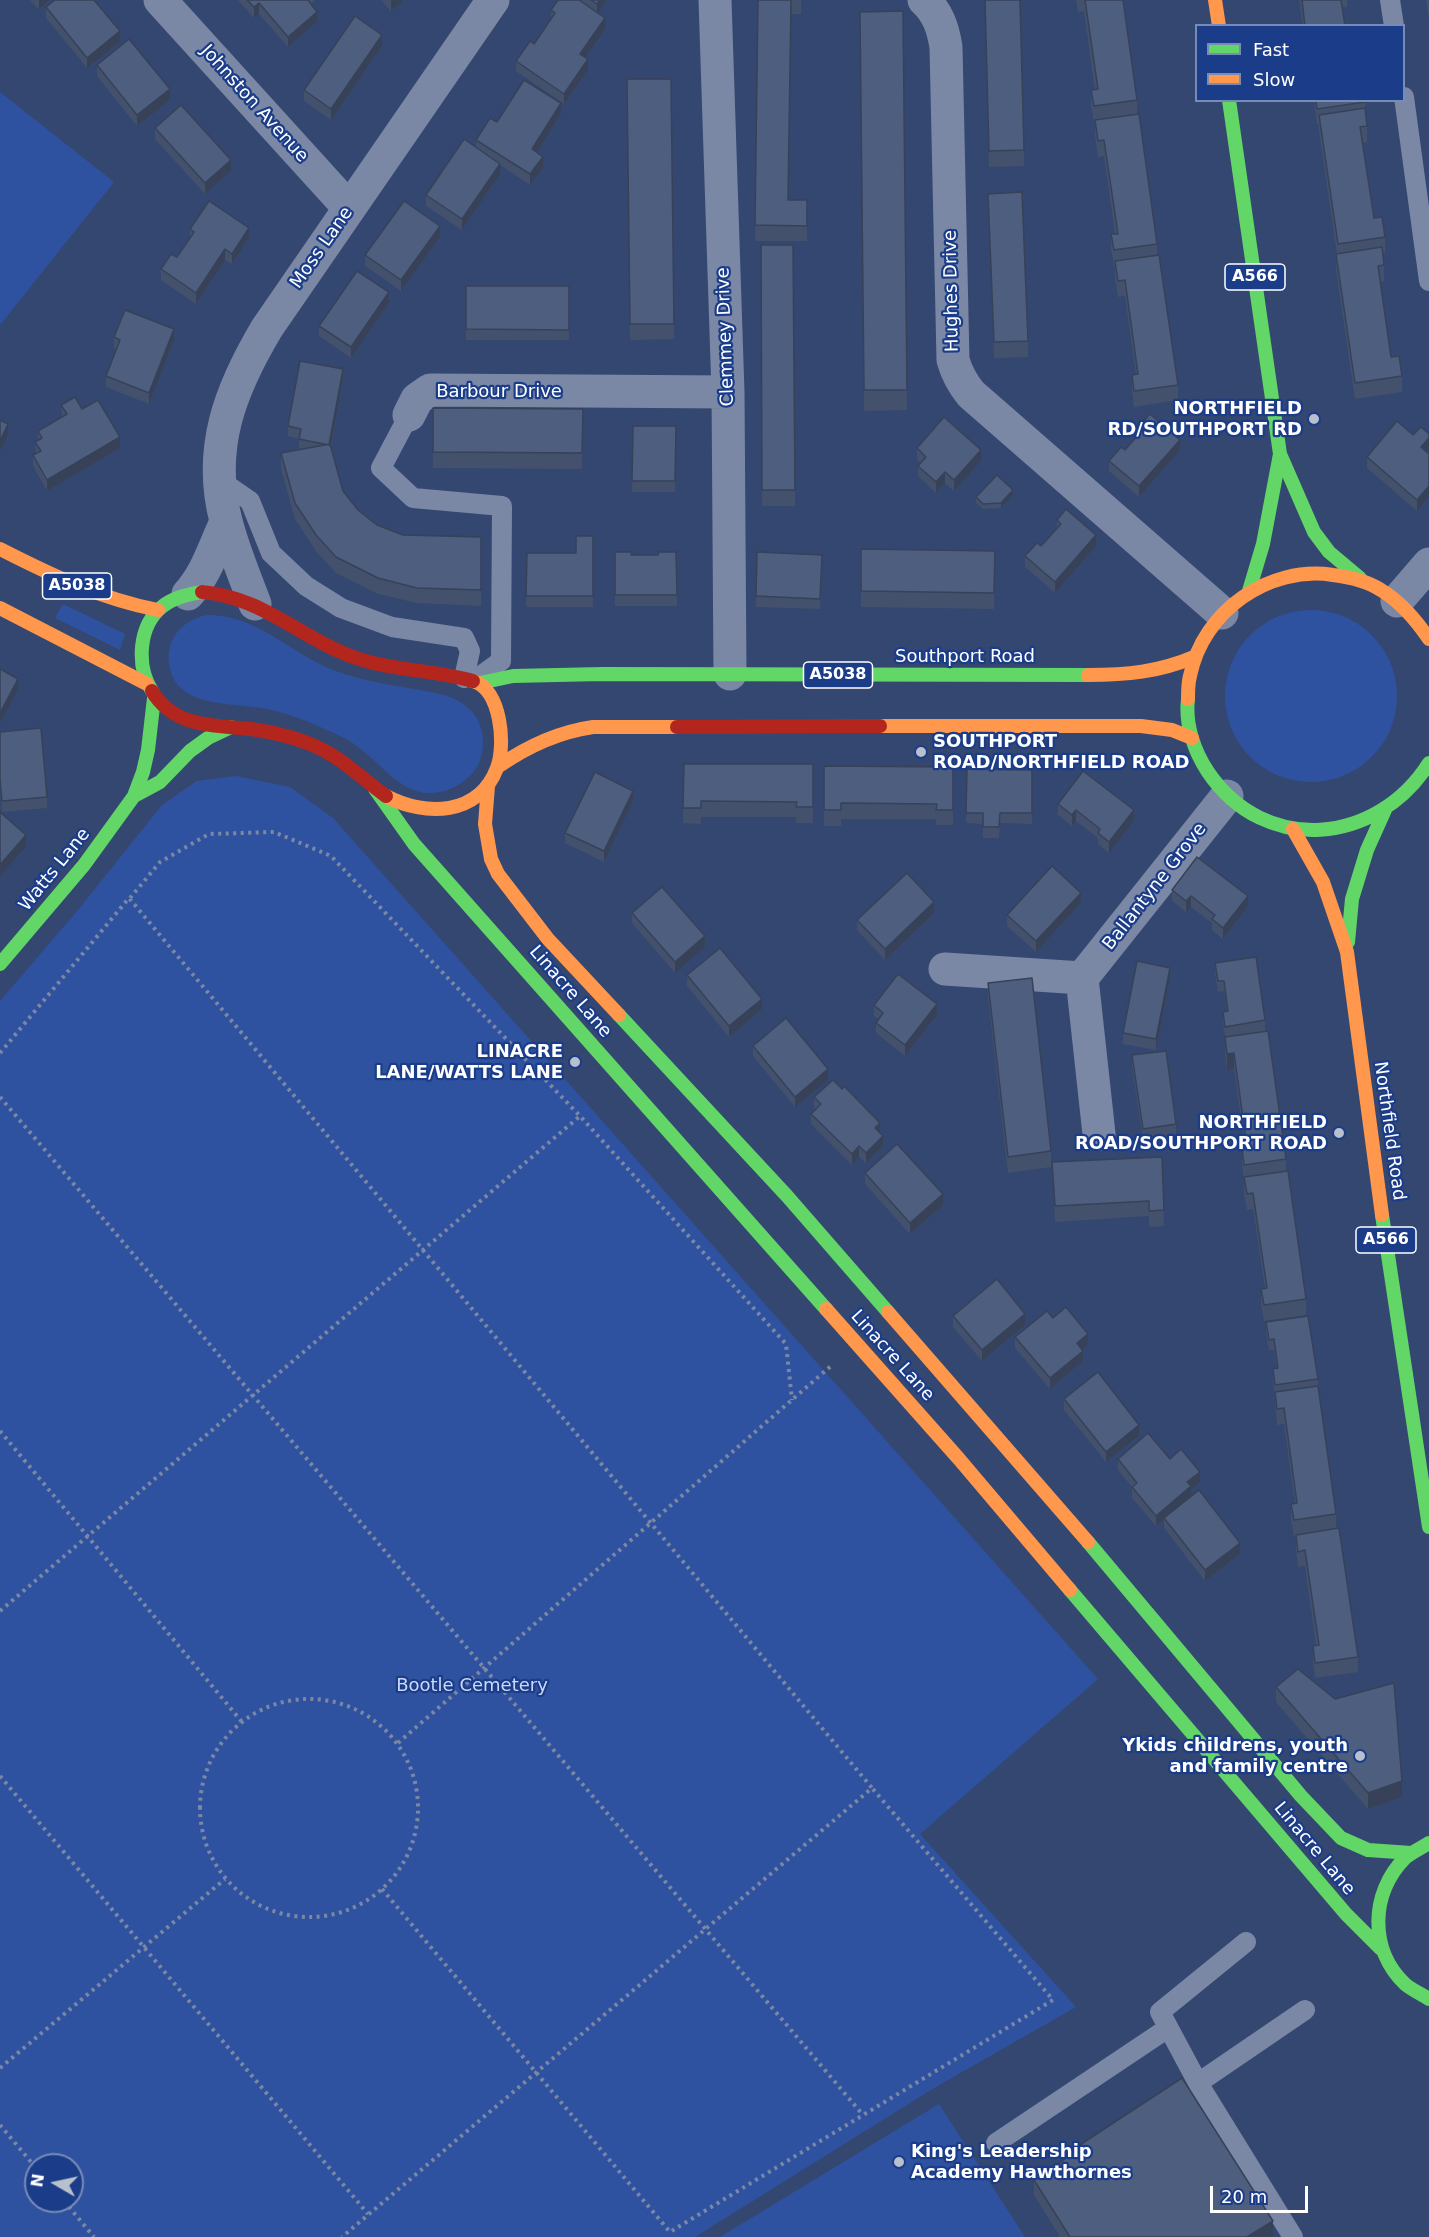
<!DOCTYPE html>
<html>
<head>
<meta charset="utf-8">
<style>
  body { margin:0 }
  #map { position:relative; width:1429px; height:2237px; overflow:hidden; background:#344770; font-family:"DejaVu Sans",sans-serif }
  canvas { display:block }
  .legend { position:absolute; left:1195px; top:24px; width:210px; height:78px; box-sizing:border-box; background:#1b3d89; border:2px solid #768bb8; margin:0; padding:8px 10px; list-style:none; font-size:18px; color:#fff }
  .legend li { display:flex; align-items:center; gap:12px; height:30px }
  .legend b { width:30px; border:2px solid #768bb8 }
  .north { position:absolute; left:24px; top:2153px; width:60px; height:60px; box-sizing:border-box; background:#1b3d89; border:2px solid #768bb8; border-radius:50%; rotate:279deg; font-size:16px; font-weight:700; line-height:24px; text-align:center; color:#fff }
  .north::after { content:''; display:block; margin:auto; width:21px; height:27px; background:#b8bfcd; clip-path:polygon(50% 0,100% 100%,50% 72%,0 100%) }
  .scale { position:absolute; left:1210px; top:2186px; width:98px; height:27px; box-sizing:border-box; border:3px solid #fff; border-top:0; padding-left:8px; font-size:18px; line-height:21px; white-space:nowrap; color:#fff; -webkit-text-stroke:4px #1b3d89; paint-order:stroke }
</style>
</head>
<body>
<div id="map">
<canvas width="1429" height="2237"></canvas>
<ul class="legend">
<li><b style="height:8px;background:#63d668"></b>Fast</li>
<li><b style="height:8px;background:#ff974d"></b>Slow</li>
</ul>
<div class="north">N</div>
<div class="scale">20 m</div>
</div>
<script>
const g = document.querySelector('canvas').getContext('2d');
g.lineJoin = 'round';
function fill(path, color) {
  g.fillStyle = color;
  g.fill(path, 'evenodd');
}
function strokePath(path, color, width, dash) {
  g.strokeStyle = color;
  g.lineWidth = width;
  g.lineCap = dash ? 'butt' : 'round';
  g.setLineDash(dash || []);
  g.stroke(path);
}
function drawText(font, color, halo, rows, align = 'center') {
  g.font = font + ' "DejaVu Sans",sans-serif';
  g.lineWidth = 4.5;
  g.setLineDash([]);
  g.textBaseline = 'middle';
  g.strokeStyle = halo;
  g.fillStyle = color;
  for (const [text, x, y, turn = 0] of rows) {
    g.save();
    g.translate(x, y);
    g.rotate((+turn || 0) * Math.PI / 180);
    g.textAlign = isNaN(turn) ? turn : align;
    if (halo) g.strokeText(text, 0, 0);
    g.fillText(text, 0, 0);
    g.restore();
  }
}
const green = new Path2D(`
  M0 92 114 182 0 325Z
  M63 604 125 634 120 650 55 618Z
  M1225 696a86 86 0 1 1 172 0a86 86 0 1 1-172 0Z
  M207 615C256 614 290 653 333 670 367 683 401 686 435 693 468 699 490 721 481 757 476 778 450 794 429 793 401 793 382 765 362 750 351 741 339 735 327 730 308 721 287 713 267 709 235 702 178 709 170 668 167 657 169 647 174 637 181 625 193 618 207 615Z
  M236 776 290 787 333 818 1098 1679 920 1834 1076 2007 934 2088 695 2237H0V1001L78 910 162 805 197 781ZM36 2165H72V2201H36Z
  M939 2104 1025 2237H720Z`);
const path = new Path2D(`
  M130 898 160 862 209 834 274 832 331 856 580 1116
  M0 1053 129 898 872 1788 342 2237
  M0 1097 863 2115
  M0 1431 242 1722
  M0 1611 580 1116 786 1344 792 1400
  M200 1808a109 109 0 1 1 218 0a109 109 0 1 1-218 0Z
  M398 1743 832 1365
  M0 1776 368 2214
  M382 1889 670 2232 1053 2000 872 1788
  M0 2068 225 1879
  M0 2125 36 2168
  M64 2201 94 2237`);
const lane = new Path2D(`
  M1390 0 1394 26
  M1404 97 1429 281
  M409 415 381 468 413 498 502 506 501 661 479 677
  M218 479 250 501 271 553 306 586 341 608 392 627 464 638 470 651 464 678
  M1246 1942 1160 2012 1198 2083 1293 2237
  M1198 2083 1305 2010
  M996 2143 1168 2028`);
const street = new Path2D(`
  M160 0 349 208
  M715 0 728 392 730 674
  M924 0C938 13 943 28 946 47L953 360C957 374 962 383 971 394L1222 613
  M409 415 417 399 430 390 728 392
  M188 594C207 573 214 547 226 522
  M1397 601 1429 564
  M255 604C245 577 233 549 226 521 207 449 230 390 267 328L493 0
  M945 969 1082 978
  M1099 1134 1082 978 1227 796`);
const fast = new Path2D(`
  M1229 100 1280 454 1314 532 1329 552 1360 578
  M1249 591 1263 544 1280 454
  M480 683 513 676 602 674 1088 675
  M152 691C136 666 138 625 163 606 174 597 189 594 202 592
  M1188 699C1185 724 1194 751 1208 772 1265 856 1377 845 1429 763
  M375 789 414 844 826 1309
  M134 796 160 782 190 751 208 738 231 727
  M1348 942 1352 899 1367 850 1385 810
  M0 964 84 865 134 796 143 772 148 750 154 698
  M619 1015 787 1196 888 1312
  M1382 1215 1429 1527
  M1088 1542 1301 1796 1341 1838 1368 1850 1411 1853
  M1070 1590 1346 1914 1381 1949
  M1429 1843C1421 1848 1412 1852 1405 1858 1370 1893 1369 1950 1405 1984 1412 1990 1421 1994 1429 1999`);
const slow = new Path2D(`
  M1215 0 1219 26
  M0 549C51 575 101 599 158 610
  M0 608 147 684
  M1088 675C1126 675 1159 672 1194 657
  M1188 699C1188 691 1188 683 1190 676 1203 611 1269 565 1333 575 1350 577 1367 581 1381 590 1401 602 1416 620 1429 639
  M880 726H1141L1172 730 1192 738
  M499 766C528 746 558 732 593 727H677
  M488 786 485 824 491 859 498 874 548 939 619 1015
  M386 796C425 817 479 816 497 768 506 745 501 689 473 681
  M1293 829 1323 882 1347 952 1382 1215
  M826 1309 959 1459 1070 1590
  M888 1312 1088 1542`);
const jam = new Path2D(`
  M202 592C263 597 301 639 356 658 394 671 435 670 473 681
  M152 691C174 728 214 725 251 729 271 732 291 736 310 744 339 755 361 778 386 796
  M677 727 880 726`);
const wall = new Path2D(`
  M30 0H49L39 10Z
  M238 0H315L311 4 317 22 288 47 259 14 254 18Z
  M381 0H404L391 11Z
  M558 0H607L598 13 605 29 585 57 588 70 564 104 516 71V61L534 44 551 20V10Z
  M758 0H801V14H791L788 200H807V241H755Z
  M985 0 1024 150V166L989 167Z
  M1076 0H1123L1137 100V114L1157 244V255L1178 385V400L1134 407 1132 391V375H1136L1125 296 1118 297 1115 277V266H1114L1111 250V234H1115L1104 156 1098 157 1095 136V122H1094L1091 106V90H1095L1084 11 1078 12Z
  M1299 0H1347V7L1342 8 1345 26H1303Z
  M1426 0H1429V19Z
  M46 7 120 42 87 68 46 18Z
  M903 11 907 410 864 411 860 12Z
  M382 46 331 120 304 101V90Z
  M97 65 170 100 137 126 97 76Z
  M627 79H671L674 339 630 340Z
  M1314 100H1365V112L1367 126V142L1363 143 1374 218 1385 237V253H1383L1384 265V281L1380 282 1391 357 1402 376V392L1355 399 1336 270 1337 254 1319 131V124H1317Z
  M561 114 537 152 543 168 530 185 500 165V174L462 230 426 206V195L476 148V140L497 122Z
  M155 128 231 171 205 194 155 139Z
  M988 194 1028 341V357L994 358Z
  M190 229 249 238 232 264 225 260 196 304 161 280V269L177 257 190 237Z
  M440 237 401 291 365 266V255Z
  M761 245H793L795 506H762Z
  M466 286H569V340H466Z
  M389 303 351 358 319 336V326Z
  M114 337 174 340 149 404 106 387V376L117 349 114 348Z
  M343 379 331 448 343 491 358 510 377 525 403 535 481 537V606L417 603 378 594 336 573 316 551 295 519 281 469V453L299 450V439L288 436V426Z
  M61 405 82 409 120 448 47 491 33 466V455L36 453 35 442 38 441V431L62 417Z
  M433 408 583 409 582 469 433 468Z
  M1141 424 1180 450 1139 497 1109 471V461L1125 450 1141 432Z
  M633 426H676L675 492H632Z
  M1429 434V449L1426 452 1429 454V497L1417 511 1367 468V457L1413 435Z
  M917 448 981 461 954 491 945 483 936 493 918 476V466L920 463 917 459Z
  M1013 495 1001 508 983 509 976 503V497Z
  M1057 520 1096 546 1055 593 1025 567V556L1041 546 1057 528Z
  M593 536V607H526L527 553H576Z
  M995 551 994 609 861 607V591Z
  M615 552 632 555H658L676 552 677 606H615Z
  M757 552 822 555 820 609 756 607Z
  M0 732 47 797V808L2 812 0 790Z
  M684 764H813V823H796V817H701V824L683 823Z
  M824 766 953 767V825H936V819H841V826H824Z
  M967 769 1032 770V824L1000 823 999 838H983V824L966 823Z
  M633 801 604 862 565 843V833Z
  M1058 804 1134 821 1109 853 1098 844V838L1076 821 1072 826 1058 815Z
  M1172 890 1248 906 1223 939 1212 930V923L1191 907 1186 912 1172 901Z
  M1081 903 1036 952 1007 926V915Z
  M632 913 705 947 675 973 632 923Z
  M934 913 885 960 857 930V920Z
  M1215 963 1265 1020V1031L1286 1159V1171L1306 1299V1315L1264 1321 1261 1304V1289L1265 1288 1253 1209 1247 1210 1244 1193V1181L1242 1164V1148H1245L1234 1068 1227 1070 1225 1053V1037L1223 1022V1012L1227 1011 1224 991 1218 992 1215 974Z
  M687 975 762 1009 729 1037 687 986Z
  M1170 978 1156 1050 1123 1044V1033Z
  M988 983 1051 1151V1167L1008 1173 988 998Z
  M874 1005 937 1015 905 1056 876 1033V1023L878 1019 874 1016Z
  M753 1046 828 1080 795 1107 753 1056Z
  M1132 1055 1176 1124V1135L1143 1140 1132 1066Z
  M814 1097 880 1133 883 1146 866 1163 859 1157 852 1165 811 1124V1114L816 1109 814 1108Z
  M1162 1157 1164 1226 1149 1227V1216L1055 1222 1052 1162Z
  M865 1173 943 1205 910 1234 865 1184Z
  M953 1316 1025 1325 982 1361 953 1327Z
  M1053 1318 1088 1344 1082 1349 1083 1361 1050 1389 1015 1348V1337Z
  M1266 1322 1318 1379V1386L1336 1514V1529L1358 1657V1672L1315 1678 1313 1662V1646L1316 1645 1305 1566 1298 1567 1296 1550V1536H1294L1291 1520V1504L1295 1503 1284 1424 1277 1425 1273 1379V1369L1277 1368 1274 1350H1269L1266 1333Z
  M1064 1399 1139 1436 1106 1462 1064 1410Z
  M1118 1459H1170L1200 1482 1191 1490V1497L1183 1503 1240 1554 1205 1581 1164 1528V1519L1156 1526 1132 1498V1487L1118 1470Z
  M1276 1687 1402 1797 1368 1809 1276 1702Z
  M1066 2154 1273 2237H1060L1034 2195V2180L1066 2158Z`);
const shadedWall = new Path2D(`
  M39 0H49L39 10Z
  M391 0H404L391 11Z
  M600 0H607L597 15V4Z
  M259 3V14L254 18V7Z
  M317 12V22L288 47V37Z
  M605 18V29L580 65V54Z
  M120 31V42L87 68V58Z
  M382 35V46L331 120V109Z
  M588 59V70L564 104V94Z
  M170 89V100L137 126V115Z
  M561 103V114L532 160V149Z
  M543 157V168L530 185V174Z
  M231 160V171L205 194V183Z
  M500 164V174L462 230V219Z
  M440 226V237L401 291V280Z
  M249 228V238L232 264V254Z
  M225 249V260L196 304V293Z
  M389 292V303L351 358V347Z
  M174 329V340L149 404V393Z
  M343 369V379L329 456V445Z
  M8 424V435L0 451V441Z
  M120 437V448L47 491V480Z
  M1429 438V449L1421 458V447Z
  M1180 440V450L1139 497V486Z
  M981 450V461L954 491V480Z
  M945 472V483L936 493V482Z
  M1429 486V497L1417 511V500Z
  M1013 490V495L1001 508V503Z
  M1096 535V546L1055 593V582Z
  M18 679V690L0 723V713Z
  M633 791V801L604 862V851Z
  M1076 810V821L1072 826V815Z
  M1134 810V821L1109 853V842Z
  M26 835V846L0 876V865Z
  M1081 893V903L1036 952V941Z
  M1191 896V907L1186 912V901Z
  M1248 896V906L1223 939V928Z
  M934 902V913L885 960V949Z
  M705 936V947L675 973V962Z
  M1170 968V978L1156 1050V1039Z
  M762 999V1009L729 1037V1026Z
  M937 1004V1015L905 1056V1045Z
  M1234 1053V1068L1227 1070V1054Z
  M828 1069V1080L795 1107V1097Z
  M880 1123V1134L875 1128Z
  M883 1136V1146L866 1163V1153Z
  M859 1146V1157L852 1165V1154Z
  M943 1194V1205L910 1234V1223Z
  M1025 1314V1325L982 1361V1350Z
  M1088 1334V1344L1077 1354V1343Z
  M1083 1351V1361L1050 1389V1378Z
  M1139 1425V1436L1106 1462V1452Z
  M1200 1472V1482L1191 1490V1497L1156 1526V1516L1187 1482Z
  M1240 1543V1554L1205 1581V1570Z
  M1402 1781V1797L1368 1809V1793Z
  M1273 2221V2237H1247Z`);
const building = new Path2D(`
  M55 0H94L120 31 87 58 46 7Z
  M247 0H308L317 12 288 37 259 3 254 7Z
  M558 0H579L605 18 580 54 588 59 564 94 516 61 530 41 534 44 555 13 551 10Z
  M591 0H600L597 4Z
  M758 0H791L788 200H807V226L755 225Z
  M985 0H1020L1024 150 989 151Z
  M1085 0H1123L1137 100 1094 106 1091 90 1098 89Z
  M1302 0H1341L1345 26H1305Z
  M903 11 907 390H864L860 12Z
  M355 16 382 35 331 109 304 90Z
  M129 39 170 89 137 115 97 65Z
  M627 79H671L674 324H630Z
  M524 80 561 103 532 149 543 157 530 174 476 140 490 118 497 122Z
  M1316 100H1365V102L1317 109Z
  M181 105 231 160 205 183 155 128Z
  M1365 108 1367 126 1360 127 1374 218 1382 217 1385 237 1338 244 1319 115Z
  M1139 114 1157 244 1114 250 1111 234H1118L1104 140 1098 141 1095 120Z
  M464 139 500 164 462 219 426 195Z
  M1022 192 1028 341 994 342 988 194Z
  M209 201 249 228 232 254 225 249 196 293 161 269 171 254 177 257 194 232 190 229Z
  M404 201 440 226 401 280 365 255Z
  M761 245H793L795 490H762Z
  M1382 247 1384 265 1378 266 1391 357 1399 356 1402 376 1355 383 1336 254Z
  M1159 255 1178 385 1134 391 1132 375 1138 374 1125 280 1118 281 1115 261Z
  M357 271 389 292 351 347 319 326Z
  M466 286H569V330L466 329Z
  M125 310 174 329 149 393 106 376 120 340 114 337Z
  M300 361 343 369 329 445 299 439 301 429 288 426Z
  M75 397 82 409 98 400 120 437 47 480 33 455 41 451 35 442 42 438 38 431 67 414 61 405Z
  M433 408 583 409 582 453 433 452Z
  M1150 414 1180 440 1139 486 1109 461 1121 447 1125 450 1144 428 1141 424Z
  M944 417 981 450 954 480 945 472 936 482 918 466 926 457 917 448Z
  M0 420 8 424 0 441Z
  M1397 421 1413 435 1421 427 1429 434V438L1421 447 1429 454V486L1417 500 1367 457Z
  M633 426H676L675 481H632Z
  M330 444 343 491 358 510 377 525 403 535 481 537V590L417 588 378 578 336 557 316 535 295 503 281 453Z
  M997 475 1013 490 1001 503 983 504 976 497Z
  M1066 509 1096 535 1055 582 1025 556 1037 543 1041 546 1061 524 1057 520Z
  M576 536H593V596H526L527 553H576Z
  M861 549 995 551 994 593 861 591Z
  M615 552H632L631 555H658L659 552H676L677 595H615Z
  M757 552 822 555 820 599 756 596Z
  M0 669 18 679 0 713Z
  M41 728 47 797 2 801 0 779V732Z
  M684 764H813V807H796L797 802 701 801V808H683Z
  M824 766 953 767V810H936L937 804 841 803V810H824Z
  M967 769 1032 770V813H1000L999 827H983V813H966Z
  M1083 771 1134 810 1109 842 1098 833 1100 829 1076 810 1072 815 1058 804Z
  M595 772 633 791 604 851 565 833Z
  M0 812 26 835 0 865Z
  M1197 857 1248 896 1223 928 1212 919 1215 915 1191 896 1186 901 1172 890Z
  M1052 866 1081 893 1036 941 1007 915Z
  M907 873 934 902 885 949 857 920Z
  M662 887 705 936 675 962 632 913Z
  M720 948 762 999 729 1026 687 975Z
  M1256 957 1265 1020 1225 1027 1223 1012 1228 1011 1224 981H1218L1215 963Z
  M1137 961 1170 968 1156 1039 1123 1033Z
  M898 974 937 1004 905 1045 876 1023 883 1013 874 1005Z
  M1032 978 1051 1151 1008 1157 988 983Z
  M786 1018 828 1069 795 1097 753 1046Z
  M1268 1031 1286 1159 1244 1165 1242 1148 1247 1147 1234 1053 1227 1054 1225 1037Z
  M1166 1051 1176 1124 1143 1129 1132 1055Z
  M833 1080 842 1089 844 1086 880 1123 875 1128 883 1136 866 1153 859 1146 852 1154 811 1114 821 1104 814 1097Z
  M897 1144 943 1194 910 1223 865 1173Z
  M1162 1157 1164 1210 1149 1211V1201L1055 1206 1052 1162Z
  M1288 1171 1306 1299 1264 1305 1261 1289 1267 1288 1253 1193 1247 1194 1244 1177Z
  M997 1279 1025 1314 982 1350 953 1316Z
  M1066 1307 1088 1334 1077 1343 1083 1351 1050 1378 1015 1337 1047 1311 1053 1318Z
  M1308 1316 1318 1379 1275 1385 1273 1369 1278 1368 1274 1339 1269 1340 1266 1322Z
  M1098 1372 1139 1425 1106 1452 1064 1399Z
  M1318 1386 1336 1514 1294 1520 1291 1504 1297 1503 1284 1408 1277 1409 1275 1392Z
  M1148 1433 1170 1459 1181 1449 1200 1472 1187 1482 1191 1486 1156 1516 1132 1487 1137 1483 1118 1459Z
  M1199 1490 1240 1543 1205 1570 1164 1518Z
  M1339 1528 1358 1657 1315 1663 1313 1646 1319 1645 1305 1550 1298 1552 1296 1535Z
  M1298 1669 1335 1699 1394 1683 1402 1781 1368 1793 1276 1687Z
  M1182 2078 1273 2221 1247 2237H1070L1034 2180 1068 2157 1066 2154Z`);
const markers = [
  [1314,419,6,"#b8bfcd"],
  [921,752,6,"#b8bfcd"],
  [575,1062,6,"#b8bfcd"],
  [1339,1133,6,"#b8bfcd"],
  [1360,1756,6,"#b8bfcd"],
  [899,2162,6,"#b8bfcd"]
];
const shields = [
  [1255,277,60],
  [77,586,69],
  [838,675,69],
  [1386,1240,60]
];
const shieldNames = [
  ["A566",1255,277],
  ["A5038",77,586],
  ["A5038",838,675],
  ["A566",1386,1240]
];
const streetNames = [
  ["Johnston Avenue",254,104,48],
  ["Moss Lane",322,248,-55],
  ["Hughes Drive",952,291,-91],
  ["Clemmey Drive",726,337,-92],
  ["Barbour Drive",499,392],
  ["Southport Road",965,657],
  ["Watts Lane",55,870,-51],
  ["Ballantyne Grove",1155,887,-52],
  ["Linacre Lane",570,992,49],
  ["Northfield Road",1389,1131,82],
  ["Linacre Lane",892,1356,48],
  ["Linacre Lane",1314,1849,50]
];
const poiNames = [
  ["NORTHFIELD",1302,409],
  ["RD/SOUTHPORT RD",1302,430],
  ["SOUTHPORT",933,742,"left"],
  ["ROAD/NORTHFIELD ROAD",933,763,"left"],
  ["LINACRE",563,1052],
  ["LANE/WATTS LANE",563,1073],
  ["NORTHFIELD",1327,1123],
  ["ROAD/SOUTHPORT ROAD",1327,1144],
  ["Ykids childrens, youth",1348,1746],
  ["and family centre",1348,1767],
  ["King's Leadership",911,2152,"left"],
  ["Academy Hawthornes",911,2173,"left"]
];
const parkNames = [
  ["Bootle Cemetery",472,1686]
];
fill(green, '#2f52a0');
strokePath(path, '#7b88a5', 4, [3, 4.5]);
strokePath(lane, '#7b88a5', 20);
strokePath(street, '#7b88a5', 33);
strokePath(fast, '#63d668', 14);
strokePath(slow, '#ff974d', 14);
strokePath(jam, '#b3261e', 14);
fill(wall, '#43516d');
fill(shadedWall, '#374259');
fill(building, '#4e5e7f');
strokePath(building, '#374259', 1.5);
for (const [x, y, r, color] of markers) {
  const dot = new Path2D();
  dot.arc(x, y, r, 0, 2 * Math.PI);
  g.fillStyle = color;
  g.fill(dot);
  strokePath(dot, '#1b3d89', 2);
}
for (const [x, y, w] of shields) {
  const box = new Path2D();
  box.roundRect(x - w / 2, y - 13, w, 26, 4.5);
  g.fillStyle = '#1b3d89';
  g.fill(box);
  strokePath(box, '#fff', 1.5);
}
drawText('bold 16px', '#fff', null, shieldNames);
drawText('18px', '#fff', '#1b3d89', streetNames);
drawText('bold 18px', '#fff', '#1b3d89', poiNames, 'right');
drawText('18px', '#cad9f9', '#1b3d89', parkNames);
</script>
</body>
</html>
